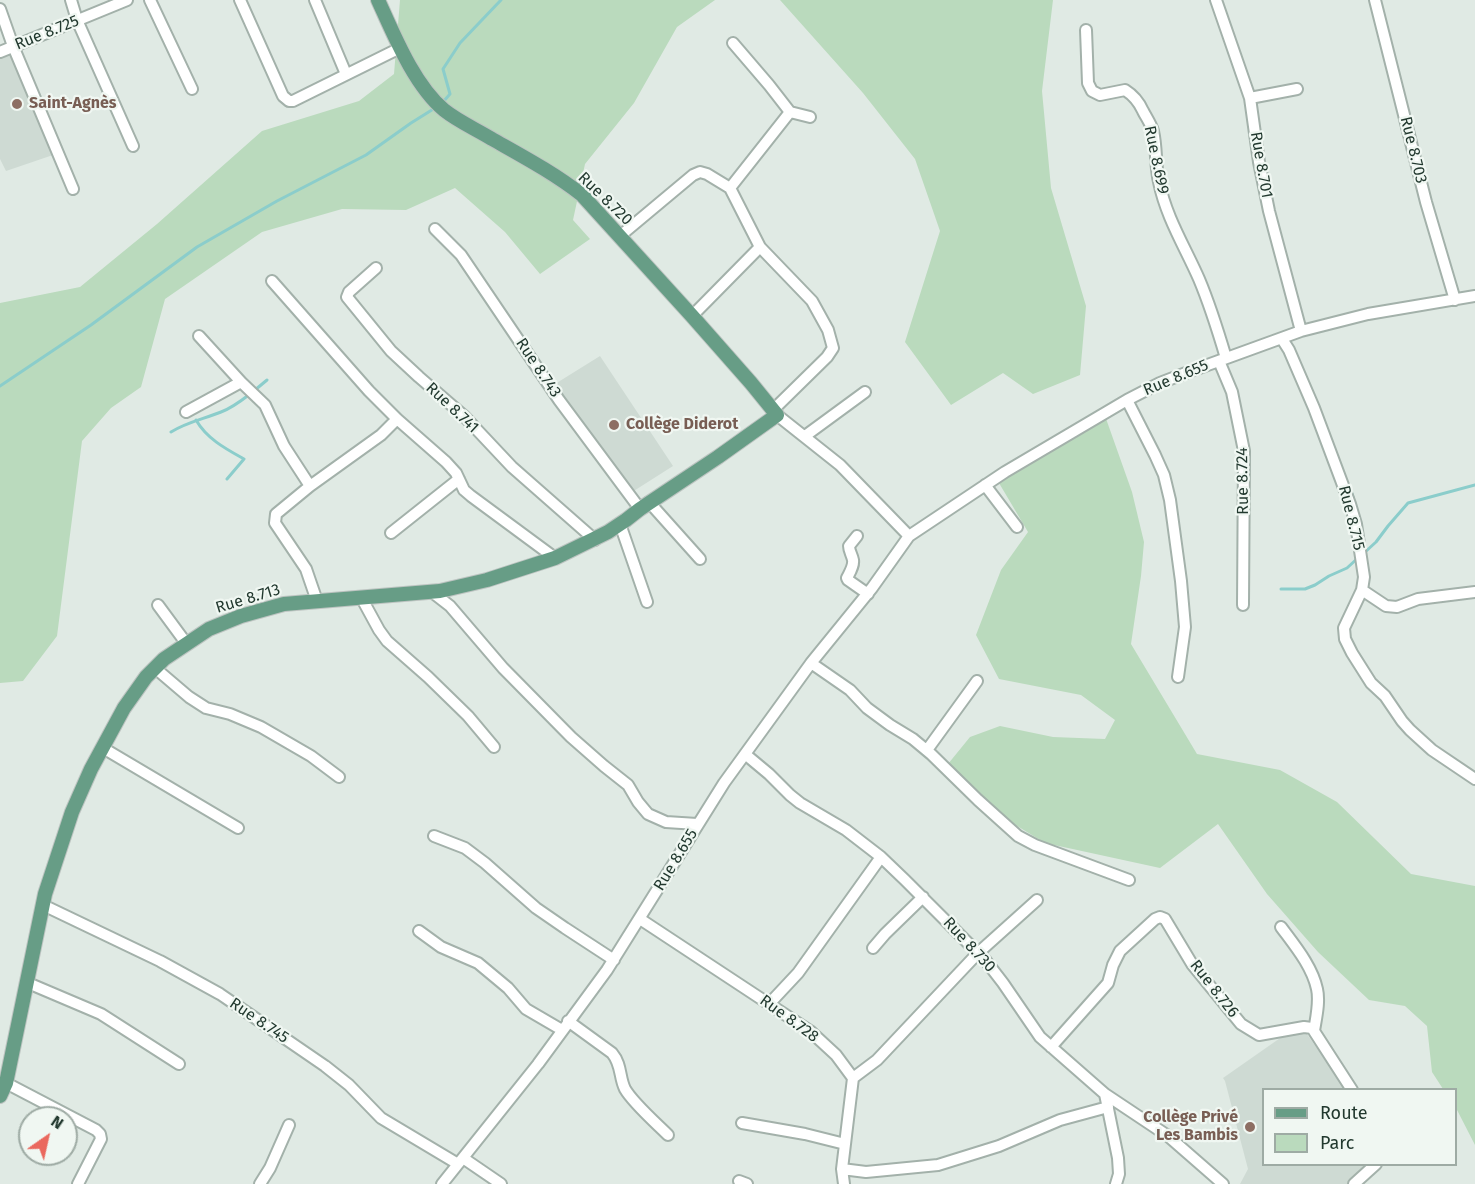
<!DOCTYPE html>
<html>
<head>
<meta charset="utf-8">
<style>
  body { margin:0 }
  #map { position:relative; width:1475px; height:1184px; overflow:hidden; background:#e0eae4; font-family:"Fira Sans",sans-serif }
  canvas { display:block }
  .legend { position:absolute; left:1262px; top:1088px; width:195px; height:78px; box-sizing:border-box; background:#f0f7f2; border:2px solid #9eaba4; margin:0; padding:8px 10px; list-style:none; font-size:18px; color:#22392f }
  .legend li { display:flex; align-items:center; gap:12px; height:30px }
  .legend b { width:30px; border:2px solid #9eaba4 }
  .north { position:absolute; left:18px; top:1106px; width:60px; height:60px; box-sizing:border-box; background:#f0f7f2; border:2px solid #9eaba4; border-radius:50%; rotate:34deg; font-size:16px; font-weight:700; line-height:24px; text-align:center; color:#22392f }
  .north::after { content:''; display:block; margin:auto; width:21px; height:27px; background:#ea685e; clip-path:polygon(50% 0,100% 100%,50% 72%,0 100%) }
</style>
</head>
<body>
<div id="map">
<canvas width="1475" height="1184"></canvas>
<ul class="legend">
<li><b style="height:8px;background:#679d86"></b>Route</li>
<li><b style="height:16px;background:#badabd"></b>Parc</li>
</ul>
<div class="north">N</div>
</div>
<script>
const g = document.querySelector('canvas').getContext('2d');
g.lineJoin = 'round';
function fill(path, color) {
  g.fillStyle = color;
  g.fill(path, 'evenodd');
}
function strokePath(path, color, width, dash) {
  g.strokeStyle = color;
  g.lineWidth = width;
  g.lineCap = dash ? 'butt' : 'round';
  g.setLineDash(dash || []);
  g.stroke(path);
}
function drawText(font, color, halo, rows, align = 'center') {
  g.font = font + ' "Fira Sans",sans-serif';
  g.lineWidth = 4.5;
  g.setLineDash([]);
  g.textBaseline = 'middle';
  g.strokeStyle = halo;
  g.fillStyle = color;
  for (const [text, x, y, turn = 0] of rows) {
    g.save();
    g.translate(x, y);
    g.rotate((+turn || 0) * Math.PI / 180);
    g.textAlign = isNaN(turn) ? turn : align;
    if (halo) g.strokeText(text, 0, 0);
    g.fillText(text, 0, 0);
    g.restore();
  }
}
const built = new Path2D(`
  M0 51 14 53 53 155 6 171 0 159Z
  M600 356 673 466 629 494 555 384Z
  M1293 1029 1304 1030 1346 1089 1264 1090V1164L1371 1165 1352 1184H1240L1248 1169 1225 1081 1223 1078Z`);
const green = new Path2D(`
  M400 0H715L677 27 634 103 585 164 573 220 590 239 540 274 505 232 455 188 406 210 342 209 262 232 165 299 141 387 111 408 82 441 57 636 23 681 0 683V303L80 287 157 224 262 131 359 101 394 74Z
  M780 0H1053L1042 91 1051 188 1086 306 1080 375 1033 394 1003 373 951 405 905 342 940 231 915 159 863 93Z
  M1104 413 1132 492 1144 542 1141 576 1131 644 1197 754 1280 770 1337 802 1411 874 1475 886V1145L1456 1108V1090L1443 1089 1432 1072 1427 1026 1405 1006 1369 1000 1318 952 1267 894 1218 824 1160 868 1045 843 986 807 948 764 970 737 1000 726 1053 737 1105 739 1115 720 1081 695 999 679 976 635 1001 570 1028 532 999 483 1005 472Z`);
const stream = new Path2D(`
  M443 102 450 94 443 69 460 43 501 0
  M0 386 91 325 197 247 277 201 366 155 411 123 435 108
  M255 390 267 380
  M196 420C207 439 226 449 244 459L227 479
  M171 432C187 422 204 419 221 412 232 408 241 401 250 394
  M1350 488 1353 497
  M1364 553 1376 542 1388 526 1408 503 1475 485
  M1281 589H1305L1315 585 1329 576 1347 568 1359 557`);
const minor = new Path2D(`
  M71 0 77 20 133 146
  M150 0 192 89
  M240 0 283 96 289 101H293L400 48
  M315 0 346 74
  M1216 0 1250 98 1259 162 1269 211 1301 331
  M1375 0 1426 202 1455 300
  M0 9 13 46 73 189
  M1086 30 1088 83 1092 91 1100 95 1125 90C1133 95 1139 102 1143 111 1146 117 1151 124 1153 131 1157 148 1155 165 1159 182 1166 217 1185 247 1199 279 1210 305 1218 331 1226 358
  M0 52 127 0
  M1250 98 1297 89
  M790 112 810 117
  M730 188 790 112 769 85 733 43
  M435 229 461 255 559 400 640 509
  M620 236 693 175 700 172 707 174 730 188 760 247 692 316
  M760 247 812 301 828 330 833 348 827 357 773 410
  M376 268 349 292 347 297 391 351 419 377 464 416 512 467 595 540
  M272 281 369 391 397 419 446 462 456 473 464 490 471 496 555 558
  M199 336 241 382
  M1282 339 1289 350 1314 408 1350 504 1356 524 1364 577 1362 590 1386 606 1397 607 1418 599 1475 592
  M1219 361 1232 392 1244 451 1243 605
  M1127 400 1155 455 1164 475 1170 500 1181 581 1185 627 1178 677
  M186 412 241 382 265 405 284 446 310 486
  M777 415 840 465 909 536
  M805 436 865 392
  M985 485 1017 527
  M649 502 700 559
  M620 524 647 602
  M391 533 459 479
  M857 536 849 546C849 551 852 555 853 560 854 566 850 572 847 578L848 580 868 594
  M1362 590 1344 628 1345 639 1352 653 1371 683 1385 696 1402 721 1410 730 1432 750 1475 779
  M432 592 450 606 503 668 571 737 604 766 628 785 638 802 648 814 666 822 697 824
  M361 597 379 630 387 641 428 677 468 716 494 747
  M317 601 306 569 275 523 276 514 310 486 381 435 397 419
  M158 605 186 643
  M811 663 850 690 867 708 890 725 913 739 931 754 978 800 1018 836 1035 845 1129 880
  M155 668 189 697 206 708 230 714 261 727 311 756 339 777
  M103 748 238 828
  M927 750 977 681
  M745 754 769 774 790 795 800 803 846 830 881 857 905 880 986 961 1003 983 1040 1037 1105 1094 1118 1158 1119 1174 1116 1184
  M434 836 465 848 485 863 536 908 565 928 614 960
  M43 905 160 961 220 994 325 1066 349 1085 381 1118 458 1164
  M640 919 810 1031 836 1055 853 1078 842 1169 844 1184
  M1281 927C1295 946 1312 966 1317 989 1320 1002 1316 1018 1314 1031
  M419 931 441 947 478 963 508 988 526 1009 562 1030
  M873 948 885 934 923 897
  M28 983 101 1014 179 1064
  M769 1004 798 973 881 857
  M568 1021 612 1053C622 1065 619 1077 625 1089 633 1103 656 1123 668 1135
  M1051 1047 1108 983 1113 965 1120 951 1155 919 1160 917 1165 919 1192 964 1241 1024 1259 1035 1304 1027 1312 1028 1352 1090
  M853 1078 877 1060 978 953 1037 900
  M6 1083 96 1130 100 1134 101 1139 78 1184
  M1105 1094 1168 1136 1223 1184
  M742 1123 805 1134 845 1144
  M463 1158 501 1184
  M842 1169 866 1172 938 1165 999 1146 1060 1120 1108 1107
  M739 1181 747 1184
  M260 1184 270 1168 289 1125
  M442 1184 538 1064 607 970 724 783 811 663 872 588 909 536 1005 472 1127 400 1160 383 1191 371 1301 331 1368 314 1475 296
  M1354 1184 1376 1164`);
const major = new Path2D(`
  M0 1096 6 1083 45 894 72 812 91 769 124 708 146 677 164 659 209 629 241 616 284 604 440 591 487 580 555 558 608 532 626 520 640 509 718 457 777 415 751 383 692 316 582 195C554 173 522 156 492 139 476 129 459 122 444 110 414 85 394 35 378 0`);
const markers = [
  [17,104,6,"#8d6e63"],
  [614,425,6,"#8d6e63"],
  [1250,1127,6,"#8d6e63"]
];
const streetNames = [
  ["Rue 8.725",47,33,-22],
  ["Rue 8.703",1413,150,76],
  ["Rue 8.699",1156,160,78],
  ["Rue 8.701",1261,165,80],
  ["Rue 8.720",605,199,44],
  ["Rue 8.743",538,368,56],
  ["Rue 8.655",1176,378,-23],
  ["Rue 8.741",452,408,43],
  ["Rue 8.724",1243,481,-91],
  ["Rue 8.715",1351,518,76],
  ["Rue 8.713",248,599,-17],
  ["Rue 8.655",676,860,-59],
  ["Rue 8.730",969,945,47],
  ["Rue 8.726",1214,989,52],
  ["Rue 8.728",789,1019,36],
  ["Rue 8.745",259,1021,34]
];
const educationNames = [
  ["Saint-Agnès",29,104],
  ["Collège Diderot",626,425],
  ["Collège Privé",1238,1118,"right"],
  ["Les Bambis",1238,1136,"right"]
];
fill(built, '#cedad3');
fill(green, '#badabd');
strokePath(stream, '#8bcdcb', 3);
strokePath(minor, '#a3b1aa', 14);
strokePath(major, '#bdc4c1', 16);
strokePath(minor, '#fff', 10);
strokePath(major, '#679d86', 14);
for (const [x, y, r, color] of markers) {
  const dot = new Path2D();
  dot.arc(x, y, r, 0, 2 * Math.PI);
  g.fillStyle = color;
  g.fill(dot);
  strokePath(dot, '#f0f7f2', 2);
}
drawText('16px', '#22392f', '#f0f7f2', streetNames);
drawText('bold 16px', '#785e54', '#f0f7f2', educationNames, 'left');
</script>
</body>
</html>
